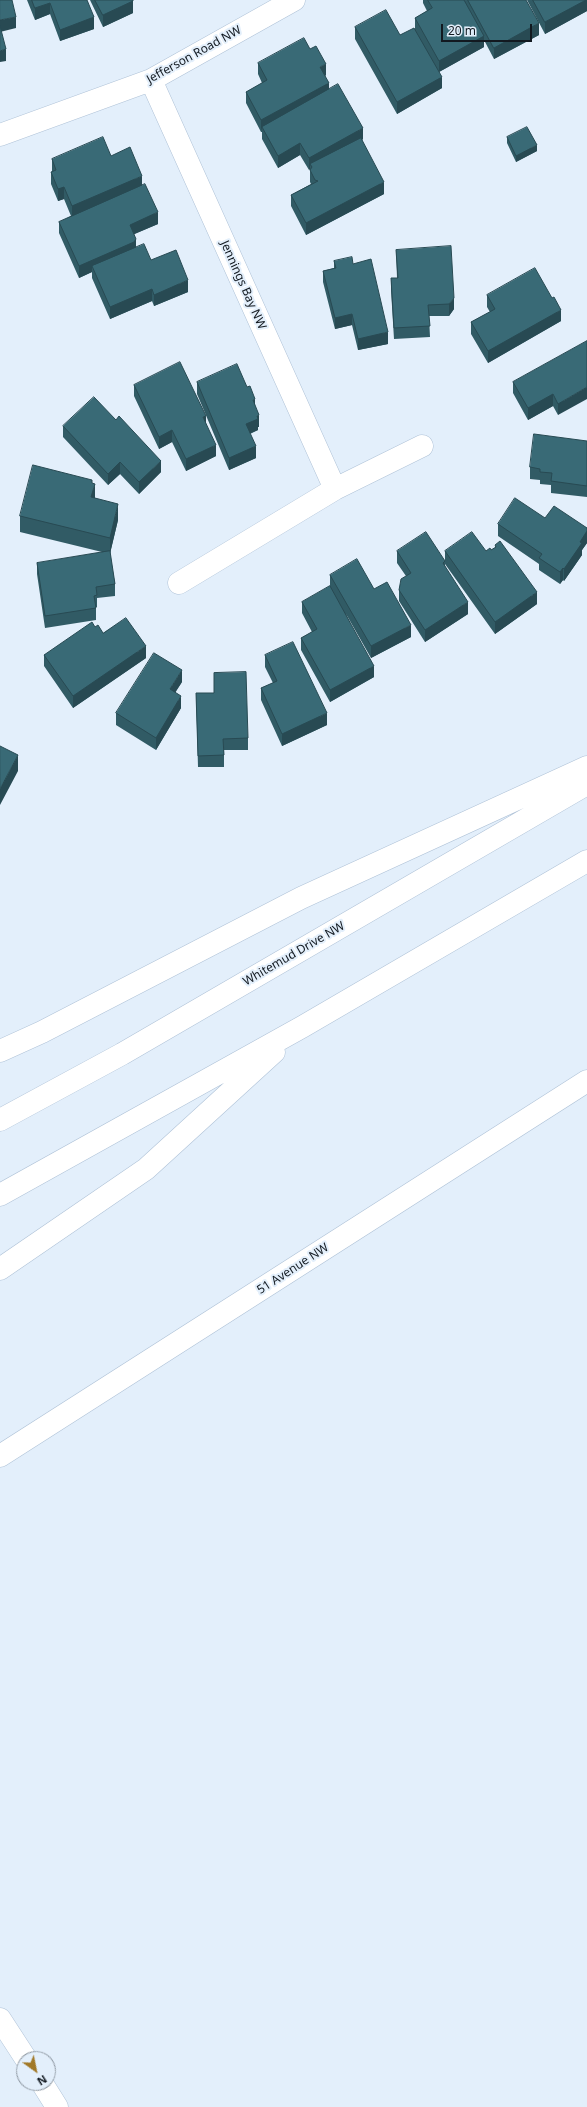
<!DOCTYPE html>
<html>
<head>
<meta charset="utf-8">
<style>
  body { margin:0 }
  #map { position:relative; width:587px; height:2107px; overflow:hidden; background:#e3effb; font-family:"Noto Sans",sans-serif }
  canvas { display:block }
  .north { position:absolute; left:16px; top:2051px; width:40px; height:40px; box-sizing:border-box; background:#e3effb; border:1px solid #8f99a3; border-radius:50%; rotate:147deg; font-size:11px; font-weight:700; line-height:16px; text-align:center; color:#121920 }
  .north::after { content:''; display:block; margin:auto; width:14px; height:18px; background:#a17827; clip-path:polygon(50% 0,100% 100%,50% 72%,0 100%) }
  .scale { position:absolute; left:441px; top:24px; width:91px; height:18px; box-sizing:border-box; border:2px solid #121920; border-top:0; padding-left:5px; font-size:12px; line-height:14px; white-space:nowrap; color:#121920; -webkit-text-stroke:3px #e3effb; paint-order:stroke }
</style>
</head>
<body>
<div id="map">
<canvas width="587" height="2107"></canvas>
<div class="north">N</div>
<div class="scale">20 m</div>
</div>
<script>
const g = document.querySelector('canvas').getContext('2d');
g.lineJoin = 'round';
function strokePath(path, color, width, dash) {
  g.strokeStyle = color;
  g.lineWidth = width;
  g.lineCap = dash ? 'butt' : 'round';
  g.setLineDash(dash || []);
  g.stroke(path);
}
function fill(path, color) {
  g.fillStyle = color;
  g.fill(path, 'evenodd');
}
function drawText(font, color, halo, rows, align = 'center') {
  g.font = font + ' "Noto Sans",sans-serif';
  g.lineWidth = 4;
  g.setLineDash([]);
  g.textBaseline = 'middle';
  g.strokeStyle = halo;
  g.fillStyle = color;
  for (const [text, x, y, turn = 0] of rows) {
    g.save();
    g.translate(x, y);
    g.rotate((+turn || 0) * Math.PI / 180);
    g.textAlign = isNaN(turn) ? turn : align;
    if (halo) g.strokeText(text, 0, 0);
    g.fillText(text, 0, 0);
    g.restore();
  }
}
const minor = new Path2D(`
  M151 80 335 489
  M0 135 151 80 294 0
  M179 583 335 489 422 446
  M0 1456 587 1081
  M0 2019 26 2059
  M42 2083 57 2107`);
const motorway = new Path2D(`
  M0 1051 42 1032 301 898 587 767
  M0 1120 122 1054 587 784
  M0 1195 302 1027 587 861
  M0 1269 146 1169 274 1052`);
const wall = new Path2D(`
  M27 0H87L94 29 60 41 50 14 35 20Z
  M90 0H133V13L103 27Z
  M423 0H526L539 35 494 59 484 40V47L439 72 442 88 397 114 355 39V27L400 35 415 29V18L427 11 423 3Z
  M527 0H587V11L545 34Z
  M258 63 326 75 325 76 329 89 363 139 362 140 384 194 306 235 291 206V195L311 184 310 182V169L309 170 300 155 278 168 262 139V132H261L246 103V92L262 83 258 74Z
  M507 137 537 151 516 162 507 143Z
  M111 156 142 185 158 224 134 234 136 247 188 292 154 306 152 301 110 319 92 278V272L79 278 59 233V222L71 216 64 199 58 201 51 184V172H52V159Z
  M396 250 454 309 449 316H429L430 337 394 339 391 290V278H397Z
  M334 261 353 264 388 344 358 350 352 325 335 329 323 282V271L334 268Z
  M487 295 552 298 561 321 488 363 471 334V322L490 312 487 307Z
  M587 341 558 415 553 406 528 420 513 393V382Z
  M197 382 255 406 259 427H258V430L250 434 256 458 229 470 197 394Z
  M134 385 206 424 216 456 186 471 172 442 159 449 134 396Z
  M63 426 161 472 139 494 120 474 108 485 63 437Z
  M587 441V497L551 493V485L540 484V480L530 479V467Z
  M92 483 95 498 118 520 110 553 115 584V596L97 598V607H96V620L45 628 37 574V563L102 552 20 532V516Z
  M545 518 587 528V543L582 550V555L564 581 563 580 560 584 539 570V564L498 536V524Z
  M495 545 537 604 495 634 445 564V566L468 614 425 642 399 601V590L406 576 397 563V551L445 561V551H486L491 550 495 548Z
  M330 575 374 589 411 637 371 658 346 614 374 677 330 702 301 650V638L312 632 302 613V602L330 586Z
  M95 627 103 633 146 658 73 708 44 666V655Z
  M265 655 327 725 282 746 261 700V688L273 683 265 667Z
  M182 682 175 692 181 708 156 750 116 725V713Z
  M196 693 248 738V750H224V767H198Z`);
const shadedWall = new Path2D(`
  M586 0H587V11L545 34V22Z
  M133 1V13L103 27V15Z
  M50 3V14L35 20V8Z
  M16 17V28L0 32V20Z
  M94 17V29L60 41V30Z
  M539 23V35L494 59V48Z
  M484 36V47L439 72V61Z
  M6 49V61L0 62V51Z
  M326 64V75L320 79V67Z
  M442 77V88L397 114V102Z
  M329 83V95L262 127 261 132V120Z
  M363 128V139L312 168 310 164V169L309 170V158Z
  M300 143V155L278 168V156Z
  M537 145V151L516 162V156Z
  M142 176V188L72 218V206Z
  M384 182V194L306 235V223Z
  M64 187V199L58 201V189Z
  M158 212V224L130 236V225Z
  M136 239V251L92 266V272L79 278V266Z
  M188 280V292L154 306V295Z
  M152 289V301L110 319V307Z
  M454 298V309L449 316V304Z
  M561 310V321L488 363V351Z
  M352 314V325L335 329V318Z
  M388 332V344L358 350V339Z
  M587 387V399L558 415V404Z
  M553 394V406L528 420V408Z
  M255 399V411L253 400Z
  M259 415V427H258V430L246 435V424L257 416Z
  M206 416V428L203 417Z
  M172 430V442L159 449V437Z
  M216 445V456L186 471V459Z
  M256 446V458L229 470V458Z
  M161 461V472L139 494V482Z
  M120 462V474L108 485V474Z
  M92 480V493L95 484V500L91 497Z
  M118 504V520L110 554V538Z
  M587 531V543L582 550V555L564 581V569L580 542Z
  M563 568V580L560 584V572Z
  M537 592V604L495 634V622Z
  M468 602V614L425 642V630Z
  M411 625V637L371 658V646Z
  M146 646V658L73 708V696Z
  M374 666V677L330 702V690Z
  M182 670V682L170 701V689Z
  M181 696V708L156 750V738Z
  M327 713V725L282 746V734Z
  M18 755V771L0 805V789Z`);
const building = new Path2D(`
  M0 0H12L16 17 0 20Z
  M32 0H87L94 17 60 30 50 3 35 8Z
  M95 0H133V1L103 15Z
  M428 0H464L484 36 439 61 415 18 432 8Z
  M468 0H526L539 23 494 48Z
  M533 0H586L545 22Z
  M386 10 400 35 414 28 442 77 397 102 355 27Z
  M0 26 6 49 0 51Z
  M304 38 310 49 316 46 326 64 320 67 329 83 261 120 246 92 267 80 258 63Z
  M338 84 363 128 309 158 300 143 278 156 262 127Z
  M527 127 537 145 516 156 507 137Z
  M103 137 111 156 130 147 142 176 72 206 64 187 58 189 51 172 56 170 52 159Z
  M361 138 384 182 306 223 291 195 318 181 315 180 310 170 312 167 310 164Z
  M145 184 158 212 130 225 136 239 134 242 79 266 59 222Z
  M144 244 151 260 176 250 188 280 154 295 152 289 110 307 92 266Z
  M451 246 454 298 449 304 428 305 430 326 394 328 391 278H398L396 250Z
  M352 257 353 264 371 259 388 332 358 339 352 314 335 318 323 271 336 268 334 261Z
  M535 268 552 298 554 297 561 310 488 351 471 322 495 309 487 295Z
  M587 341V387L558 404 553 394 528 408 513 382Z
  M180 362 206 416 203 417 216 445 186 459 172 430 159 437 134 385Z
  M237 364 247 387 250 386 255 399 253 400 259 415 257 416 258 419 246 424 256 446 229 458 197 382Z
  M94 397 116 420 119 416 161 461 139 482 120 462 108 474 63 426Z
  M534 434 587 441V486L551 481 552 473 540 472V469L530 467Z
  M33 465 92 480V483L95 484 91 497 118 504 110 538 20 516Z
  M515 498 545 518 554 506 587 528V531L580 542 582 543 564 569 563 568 560 572 539 558 542 554 498 524Z
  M426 532 445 561 443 563 468 602 425 630 399 590 401 579 411 573 397 551Z
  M472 532 486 551 490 548 491 550 496 547 495 545 500 541 537 592 495 622 445 551Z
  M110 551 115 584 96 587 97 595 94 596 96 608 45 616 37 563Z
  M357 559 374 589 387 582 411 625 371 646 330 575Z
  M330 586 374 666 330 690 301 638 317 629 302 602Z
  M126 618 146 646 73 696 44 655 92 622 95 627 98 625 103 633Z
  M293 642 327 713 282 734 261 688 277 681 265 655Z
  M154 653 182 670 170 689 181 696 156 738 116 713Z
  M246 672 248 738 223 739 224 755 198 756 196 693H214V673Z
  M0 746 18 755 0 789Z`);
const streetNames = [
  ["Jefferson Road NW",194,55,-29],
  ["Jennings Bay NW",243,285,66],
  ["Whitemud Drive NW",294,954,-30],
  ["51 Avenue NW",293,1269,-33]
];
strokePath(minor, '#afc2d7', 23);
strokePath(motorway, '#afc2d7', 23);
strokePath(minor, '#fff', 22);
strokePath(motorway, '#fff', 22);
fill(wall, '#315b65');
fill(shadedWall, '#284a53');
fill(building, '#396a76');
strokePath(building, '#284a53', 1);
drawText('12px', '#121920', '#e3effb', streetNames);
</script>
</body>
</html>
